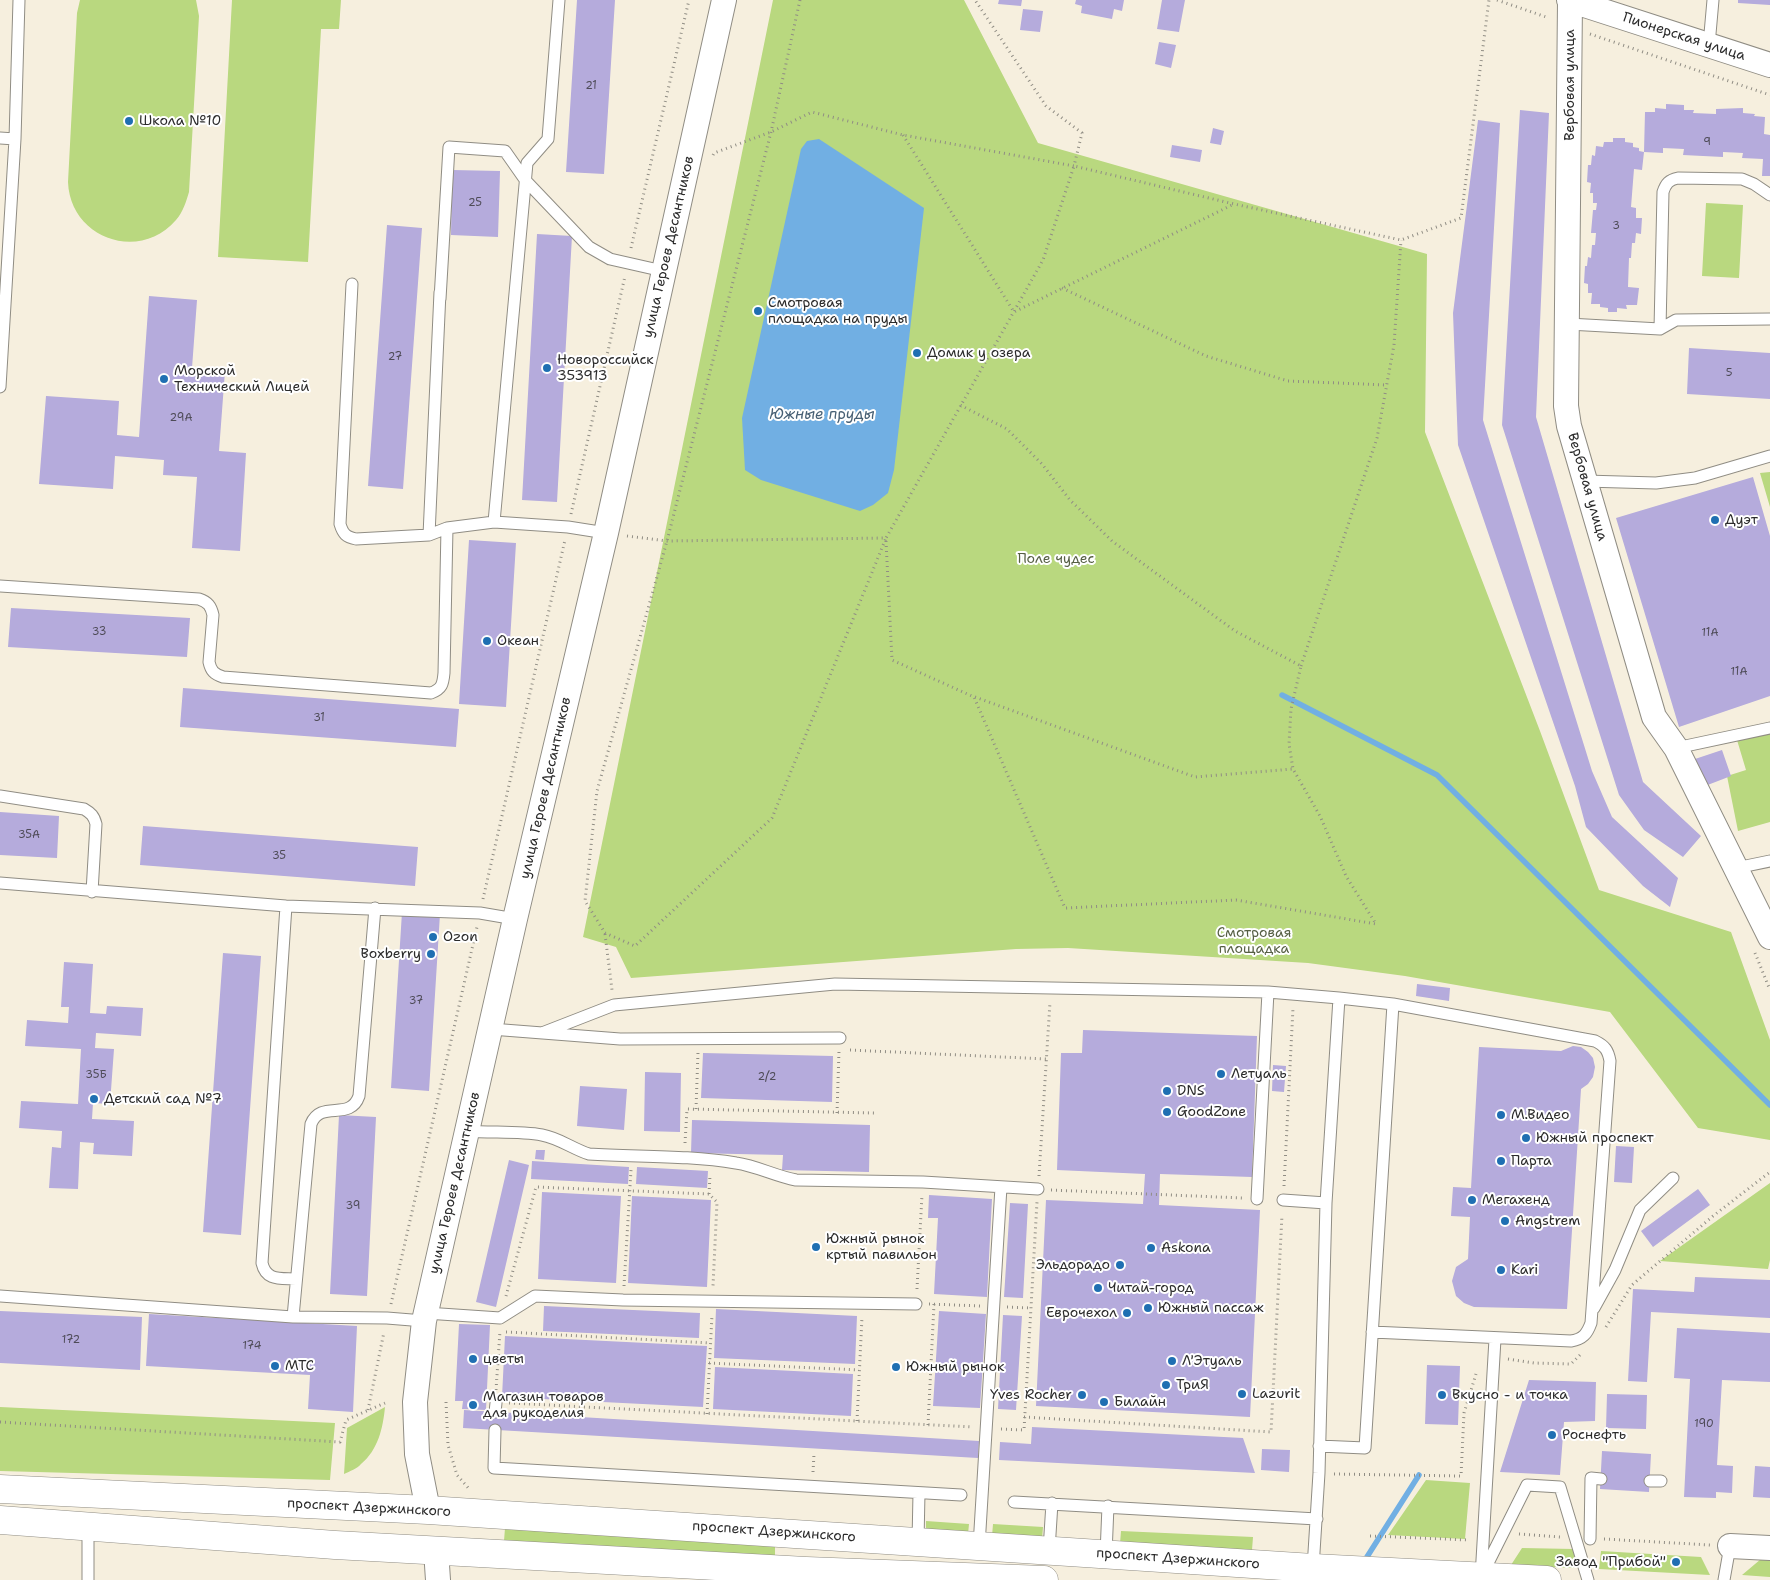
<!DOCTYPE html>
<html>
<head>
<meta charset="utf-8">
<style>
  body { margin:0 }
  canvas { display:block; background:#f6efde }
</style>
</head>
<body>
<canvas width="1770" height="1580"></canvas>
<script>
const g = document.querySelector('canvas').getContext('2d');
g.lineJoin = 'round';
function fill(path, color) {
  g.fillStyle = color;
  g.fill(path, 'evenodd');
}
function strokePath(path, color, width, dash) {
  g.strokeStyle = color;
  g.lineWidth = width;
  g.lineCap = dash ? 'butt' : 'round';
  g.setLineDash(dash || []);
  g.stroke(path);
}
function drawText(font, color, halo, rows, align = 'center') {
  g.font = font + ' "Shantell Sans",sans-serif';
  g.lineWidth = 4;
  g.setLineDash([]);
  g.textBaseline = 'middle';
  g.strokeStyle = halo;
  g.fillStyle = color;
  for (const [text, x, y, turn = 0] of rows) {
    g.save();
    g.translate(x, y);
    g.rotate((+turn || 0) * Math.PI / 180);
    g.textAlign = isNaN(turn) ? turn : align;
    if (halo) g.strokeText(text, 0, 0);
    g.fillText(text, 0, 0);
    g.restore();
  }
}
const green = new Path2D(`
  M80 0H196L199 16 189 192C186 202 183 212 176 220 139 263 70 238 68 182L77 13Z
  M232 0H341L339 29H321L308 262 218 257Z
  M773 0H964L1038 143 1427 254 1425 432 1540 731 1599 890 1731 932 1770 1040V1140L1698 1128 1610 1012 1405 976 1308 963 1068 948 1016 949 631 978 616 947 583 937Z
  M1706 203 1743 205 1739 278 1702 276Z
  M1770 472V507L1760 473Z
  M1770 732V822L1738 831 1727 776 1746 770 1737 740Z
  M1770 1183V1260L1768 1269 1660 1261Z
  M0 1407 335 1423 330 1480 0 1471Z
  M385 1407C383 1428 378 1450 361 1464 357 1469 350 1471 344 1474L347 1428Z
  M1426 1480 1470 1483 1465 1539 1388 1535Z
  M926 1521 969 1524 968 1534 926 1532Z
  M993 1524 1043 1527 1042 1539 992 1536Z
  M505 1528 775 1543V1558L504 1541Z
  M1121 1531 1253 1537 1252 1550 1120 1544Z
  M1522 1548 1574 1549V1568L1511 1565Z
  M1601 1551 1701 1557 1710 1575 1599 1569Z
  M1761 1559H1770V1577L1742 1575Z`);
const water = new Path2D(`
  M819 139 924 208 894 470 888 493 873 505 860 511 761 480 745 470 742 418 801 149 807 141Z`);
const stream = new Path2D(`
  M1282 695 1437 775 1770 1105
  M1365 1560 1419 1475`);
const building = new Path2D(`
  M577 0H615L604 174 566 172Z
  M999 0H1022L1021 6 998 4Z
  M1076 0H1124L1122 11 1114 9 1112 19 1081 13 1082 6 1075 4Z
  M1162 0H1185L1179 32 1157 29Z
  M1738 0H1770V5L1738 3Z
  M1023 9 1043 11 1040 32 1020 30Z
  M1159 42 1176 45 1171 68 1155 64Z
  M1666 104 1684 105V110H1694L1693 113 1716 114V109L1743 108V113L1755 114 1754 116 1765 117 1764 134 1770 135V176H1762L1763 159 1742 158 1743 153 1723 152V157L1683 155 1684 149 1663 148V153L1644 152 1642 170 1634 169 1631 207 1636 208V218H1642L1641 234 1636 233 1635 243H1632L1631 258H1629L1628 287 1639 288 1637 305H1626L1627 309 1617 308V312H1608V308L1600 307V304H1591L1592 293H1588V284L1584 283 1585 266H1587L1588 257 1591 258 1592 245H1595L1596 233H1591L1593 210H1596L1597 203H1593V193H1590L1591 183 1587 182 1588 165H1591L1592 155 1595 156 1596 146 1603 147 1604 142H1613V138H1625V142L1633 143V147L1639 148V151L1644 152 1645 112H1655V108L1666 109Z
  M1520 110 1549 113 1536 417 1643 782 1701 836 1683 857 1644 830 1619 795 1502 425Z
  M1478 120 1500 123 1483 420 1592 771 1612 817 1678 878 1670 907 1643 886 1586 827 1575 786 1458 445 1453 313Z
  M1213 128 1224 131 1221 145 1210 143Z
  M1172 145 1202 150 1200 162 1170 157Z
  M452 170 500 171 498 237 451 235Z
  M387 225 422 228 403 489 368 486Z
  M537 234 572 236 557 502 522 500Z
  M149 296 197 300 192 368 225 371 219 451 246 453 240 551 192 548 197 477 163 475 164 460 115 456 113 489 39 484 46 396 119 401 117 435 139 437Z
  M1689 348 1770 353V399L1687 394Z
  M1753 477 1770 536V696L1679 727 1616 518Z
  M469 540 516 543 506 707 459 704Z
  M11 608 190 618 187 657 8 647Z
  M183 688 459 709 456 747 180 727Z
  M1722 750 1731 776 1705 786 1695 759Z
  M0 812 59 816 57 858 0 855Z
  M143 826 418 847 415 886 140 865Z
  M402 912 440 914 429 1091 391 1088Z
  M223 953 261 956 241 1235 203 1232Z
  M64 962 93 964 90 1013 106 1014 107 1006 143 1008 141 1036 96 1033 95 1048 114 1049 110 1104 93 1103 92 1119 134 1121 132 1156 93 1154 94 1143 80 1142 78 1189 49 1188 52 1147 61 1148 62 1131 19 1128 21 1101 78 1104 81 1049 25 1046 27 1020 68 1023 69 1007H61Z
  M1417 984 1450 988 1449 1001 1416 996Z
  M1083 1030 1257 1036 1252 1177 1160 1174 1159 1205 1260 1210 1250 1417 1036 1406 1046 1200 1143 1204 1145 1174 1057 1170 1061 1053H1082Z
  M1573 1046 1581 1047 1588 1052 1593 1058 1595 1067 1593 1077 1588 1084 1581 1089 1567 1309 1474 1307 1464 1303 1456 1296 1452 1281 1456 1267 1468 1259 1470 1217 1451 1216 1453 1187 1471 1188 1479 1047 1561 1051Z
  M703 1053 833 1056 832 1102 701 1098Z
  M1273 1065 1286 1066 1284 1092 1272 1091Z
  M645 1072 681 1073 680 1132 644 1131Z
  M580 1086 627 1089 624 1130 577 1126Z
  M339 1115 376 1117 367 1296 330 1294Z
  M692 1120 870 1125 869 1172 782 1170 783 1155 691 1153Z
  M1616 1146 1634 1147 1632 1183 1614 1182Z
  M536 1150H545L544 1160 535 1159Z
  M509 1160 529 1165 496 1307 476 1302Z
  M532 1161 629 1167 628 1184 531 1179Z
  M637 1167 708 1171 707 1188 636 1184Z
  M1698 1189 1710 1205 1653 1247 1641 1231Z
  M542 1192 621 1196 616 1283 538 1279Z
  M929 1195 992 1199 987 1297 934 1294 938 1218H928Z
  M632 1196 711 1200 707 1287 628 1283Z
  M1010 1203 1028 1204 1023 1298 1004 1297Z
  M1695 1277 1770 1280V1318L1651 1312 1647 1382 1628 1381 1633 1289 1694 1292Z
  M544 1306 700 1313 699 1338 543 1331Z
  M716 1309 857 1316 855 1364 714 1358Z
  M0 1311 142 1317 140 1370 0 1363Z
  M939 1311 986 1314 980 1408 933 1406Z
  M149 1314 357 1326 353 1412 308 1409 310 1375 146 1366Z
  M1003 1315 1022 1316 1016 1410 998 1409Z
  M459 1324 490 1325 486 1410 462 1409 463 1401H455Z
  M1677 1328 1770 1333V1382L1722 1380 1717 1465 1733 1466 1732 1493 1716 1492V1498L1684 1497 1690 1379 1674 1378Z
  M505 1336 707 1346 703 1407 502 1397Z
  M1427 1365 1460 1366 1458 1425 1425 1424Z
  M715 1367 853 1374 851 1416 713 1409Z
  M1529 1380 1596 1382 1595 1421 1564 1422 1560 1475 1500 1472Z
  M1607 1394 1647 1395 1646 1429 1606 1428Z
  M464 1410 979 1441 978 1458 463 1428Z
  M1032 1427 1243 1438 1255 1473 999 1460 1000 1442 1031 1444Z
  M1262 1449 1290 1450 1289 1472 1261 1470Z
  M1602 1451 1651 1454 1649 1492 1600 1489Z
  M1755 1466 1770 1467V1498L1753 1497Z`);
const path = new Path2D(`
  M800 0 771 132 667 541 597 791 585 901 605 933 635 946 772 818 886 538
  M1497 0 1549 18
  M1590 34 1770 95
  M903 135 1014 312 1234 204
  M713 155 714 153 771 132 812 112 903 135 1074 166 1082 133 1046 106 975 0
  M631 248 689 0
  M1062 288 1206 356 1288 381 1387 385
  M571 514 625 276
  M627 536 667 541 886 538 1043 260 1074 166 1234 204 1401 240 1461 218 1489 0
  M886 541 892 660 974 697 1065 908 1236 900 1376 924 1346 876 1320 816 1293 769 1289 744 1291 709 1301 666 1235 631 1112 541 1070 500 1042 464 1007 429 960 405
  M1301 666 1377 438 1394 345 1401 240
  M975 697 1195 777 1293 769
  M483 899 565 540
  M605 934 612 990
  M1755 953 1770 990
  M850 1050 1046 1059
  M696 1109 698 1052
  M837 1113 839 1051
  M685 1143 687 1109 874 1113
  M1039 1176 1050 1002
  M1284 1186 1293 1008
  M1051 1190 1242 1198
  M709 1194 710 1175
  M624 1286 631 1170
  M917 1289 922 1195
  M506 1296 536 1187 709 1194 717 1202 713 1286
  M391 1304 477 927
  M929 1304 981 1306
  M1007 1307 1031 1308
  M1606 1327 1632 1285 1713 1216 1770 1172
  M506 1332 710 1343
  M1508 1359 1534 1363 1571 1364 1580 1355
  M709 1363 859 1370
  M496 1390 500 1331
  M446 1402 448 1445 457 1475 470 1490
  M509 1403 972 1427
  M368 1410 384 1332
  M707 1414 712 1315
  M1024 1417 1271 1432 1282 1215
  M857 1421 862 1317
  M0 1422 340 1442 346 1420 385 1403
  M928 1425 934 1304
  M1001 1429 1024 1430 1037 1202
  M813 1472 814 1454
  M1334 1474 1461 1476 1464 1413 1476 1374
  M1519 1534 1560 1537
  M1370 1536 1469 1540
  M1604 1539 1710 1545`);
const lane = new Path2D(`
  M1709 45 1713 0
  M0 138 15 139
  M352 284 340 524C343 534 346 537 356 539L429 535 447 528 494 522 568 527 606 533
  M440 299 449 147 505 151 526 181 589 247 610 259 663 271
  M1568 324 1660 329 1676 320 1770 319
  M1660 329 1663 192C1666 183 1669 180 1678 178L1742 179 1754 184 1770 195
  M0 387 15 139 19 0
  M1585 481 1656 483 1695 478 1770 456
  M494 522 527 163 548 139 559 0
  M429 535 440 292
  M0 586 199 599C208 602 211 606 213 615L209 662C211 671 214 674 223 677L431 693C442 689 443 684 444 673L447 528
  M1676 748 1770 728
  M0 796 84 809C91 813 94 816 96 824L92 892
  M1736 868 1770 861
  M0 883 286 906 480 913 515 919
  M286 906 262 1263C266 1281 280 1278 296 1279
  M1339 998 1393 1004 1595 1041C1605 1046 1608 1050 1610 1061L1591 1323C1587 1334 1583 1339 1571 1341L1372 1332
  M491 1029 620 1039 840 1038
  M542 1033 614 1005 835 984 1268 992 1339 998 1326 1203 1319 1473 1313 1568
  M467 1131C490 1133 520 1131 542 1135 559 1138 573 1149 589 1154 638 1157 688 1155 736 1163 757 1166 775 1176 796 1180L923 1182 1038 1189
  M1257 1199 1268 992
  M1283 1200 1326 1203
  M0 1296 293 1317 387 1318 424 1321
  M1594 1308 1615 1270 1640 1210 1673 1178
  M426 1313 500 1318 535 1296 623 1300 916 1304
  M293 1317 311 1124C321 1099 350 1122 359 1096L375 908
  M495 1412 496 1403
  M495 1430 494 1468 961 1495
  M1319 1446 1365 1448 1393 1004
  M1650 1481H1661
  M1014 1502 1317 1519
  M1590 1539 1591 1478 1601 1479
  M918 1542 919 1493
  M979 1546 1001 1187
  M1049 1550 1052 1503
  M1106 1554 1108 1506
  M1483 1573 1527 1485 1560 1487 1588 1580
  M1481 1577 1495 1339
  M88 1580V1526
  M1724 1580 1730 1546`);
const street = new Path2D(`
  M1569 0 1770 65
  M1570 1 1566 406 1569 426 1654 717 1676 748 1770 937
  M428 1510 417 1454 415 1402 424 1321 515 919 606 533 724 0
  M1730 1546 1770 1548
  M436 1550 438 1580`);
const secondary = new Path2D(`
  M0 1489 428 1510 1313 1568 1547 1580
  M0 1520 335 1545 806 1571 1044 1580`);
const markers = [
  [129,121,5,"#1f6fb2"],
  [758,311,5,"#1f6fb2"],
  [917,353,5,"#1f6fb2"],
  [547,368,5,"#1f6fb2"],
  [164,379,5,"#1f6fb2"],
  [1715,520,5,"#1f6fb2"],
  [487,641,5,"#1f6fb2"],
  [433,937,5,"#1f6fb2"],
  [431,954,5,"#1f6fb2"],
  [1221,1074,5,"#1f6fb2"],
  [1167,1091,5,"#1f6fb2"],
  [94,1099,5,"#1f6fb2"],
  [1167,1112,5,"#1f6fb2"],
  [1501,1115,5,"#1f6fb2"],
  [1526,1138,5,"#1f6fb2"],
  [1501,1161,5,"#1f6fb2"],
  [1472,1200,5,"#1f6fb2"],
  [1505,1221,5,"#1f6fb2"],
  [816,1247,5,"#1f6fb2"],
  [1151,1248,5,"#1f6fb2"],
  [1120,1265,5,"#1f6fb2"],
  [1501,1270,5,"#1f6fb2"],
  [1098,1288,5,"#1f6fb2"],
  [1148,1308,5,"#1f6fb2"],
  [1127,1313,5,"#1f6fb2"],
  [473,1359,5,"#1f6fb2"],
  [1172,1361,5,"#1f6fb2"],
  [275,1366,5,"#1f6fb2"],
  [896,1367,5,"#1f6fb2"],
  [1166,1385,5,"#1f6fb2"],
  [1242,1394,5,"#1f6fb2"],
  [1082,1395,5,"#1f6fb2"],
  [1442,1395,5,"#1f6fb2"],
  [1104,1402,5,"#1f6fb2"],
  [473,1405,5,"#1f6fb2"],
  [1552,1435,5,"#1f6fb2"],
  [1676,1562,5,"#1f6fb2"]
];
const numberNames = [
  ["21",591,86],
  ["9",1707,142],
  ["25",475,203],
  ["3",1616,226],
  ["27",395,357],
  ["5",1729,373],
  ["29А",181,418],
  ["33",99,632],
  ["11А",1710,633],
  ["11А",1739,672],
  ["31",319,718],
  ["35А",29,835],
  ["35",279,856],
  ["37",416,1001],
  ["35Б",96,1075],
  ["2/2",767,1077],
  ["39",353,1206],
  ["172",71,1340],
  ["174",252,1346],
  ["190",1704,1424]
];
const streetNames = [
  ["Пионерская улица",1684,37,18],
  ["Вербовая улица",1570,85,-90],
  ["улица Героев Десантников",669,247,-77],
  ["Вербовая улица",1587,487,74],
  ["улица Героев Десантников",546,788,-77],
  ["улица Героев Десантников",455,1183,-77],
  ["проспект Дзержинского",369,1508,3],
  ["проспект Дзержинского",774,1532,4],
  ["проспект Дзержинского",1178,1559,4]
];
const poiNames = [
  ["Школа №10",139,121],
  ["Смотровая",768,303],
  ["площадка на пруды",768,319],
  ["Домик у озера",927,353],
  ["Новороссийск",557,360],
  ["353913",557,376],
  ["Морской",174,371],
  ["Технический Лицей",174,387],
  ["Дуэт",1725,520],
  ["Океан",497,641],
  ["Ozon",443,937],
  ["Boxberry",421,954,"right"],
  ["Летуаль",1231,1074],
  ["DNS",1177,1091],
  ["Детский сад №7",104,1099],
  ["GoodZone",1177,1112],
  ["М.Видео",1511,1115],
  ["Южный проспект",1536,1138],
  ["Парта",1511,1161],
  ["Мегахенд",1482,1200],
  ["Angstrem",1515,1221],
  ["Южный рынок",826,1239],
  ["кртый павильон",826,1255],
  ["Askona",1161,1248],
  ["Эльдорадо",1110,1265,"right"],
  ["Kari",1511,1270],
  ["Читай-город",1108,1288],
  ["Южный пассаж",1158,1308],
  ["Еврочехол",1117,1313,"right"],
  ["цветы",483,1359],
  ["Л'Этуаль",1182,1361],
  ["МТС",285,1366],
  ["Южный рынок",906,1367],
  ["ТриЯ",1176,1385],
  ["Lazurit",1252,1394],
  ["Yves Rocher",1072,1395,"right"],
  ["Вкусно - и точка",1452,1395],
  ["Магазин товаров",483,1397],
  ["для рукоделия",483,1413],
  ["Билайн",1114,1402],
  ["Роснефть",1562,1435],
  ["Завод \"Прибой\"",1666,1562,"right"]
];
const parkNames = [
  ["Поле чудес",1056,559],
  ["Смотровая",1254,933],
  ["площадка",1254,949]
];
const waterNames = [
  ["Южные пруды",822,415]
];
fill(green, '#b9d87f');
fill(water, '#71afe3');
strokePath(stream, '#71afe3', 5.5);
fill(building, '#b5abdc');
strokePath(lane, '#908d84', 13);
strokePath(street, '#908d84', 26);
strokePath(secondary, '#908d84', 29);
strokePath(path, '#908d84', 3, [1, 4]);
strokePath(lane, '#fff', 11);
strokePath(street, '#fff', 24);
strokePath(secondary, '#fff', 28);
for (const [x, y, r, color] of markers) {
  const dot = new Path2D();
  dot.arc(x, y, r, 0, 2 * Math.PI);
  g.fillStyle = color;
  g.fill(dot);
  strokePath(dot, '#fff', 2);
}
drawText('11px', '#4e4b57', null, numberNames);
drawText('14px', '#2b2b2b', '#fff', streetNames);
drawText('14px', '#2b2b2b', '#fff', poiNames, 'left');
drawText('14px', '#565f44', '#fff', parkNames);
drawText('italic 15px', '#476075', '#fff', waterNames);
</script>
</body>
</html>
